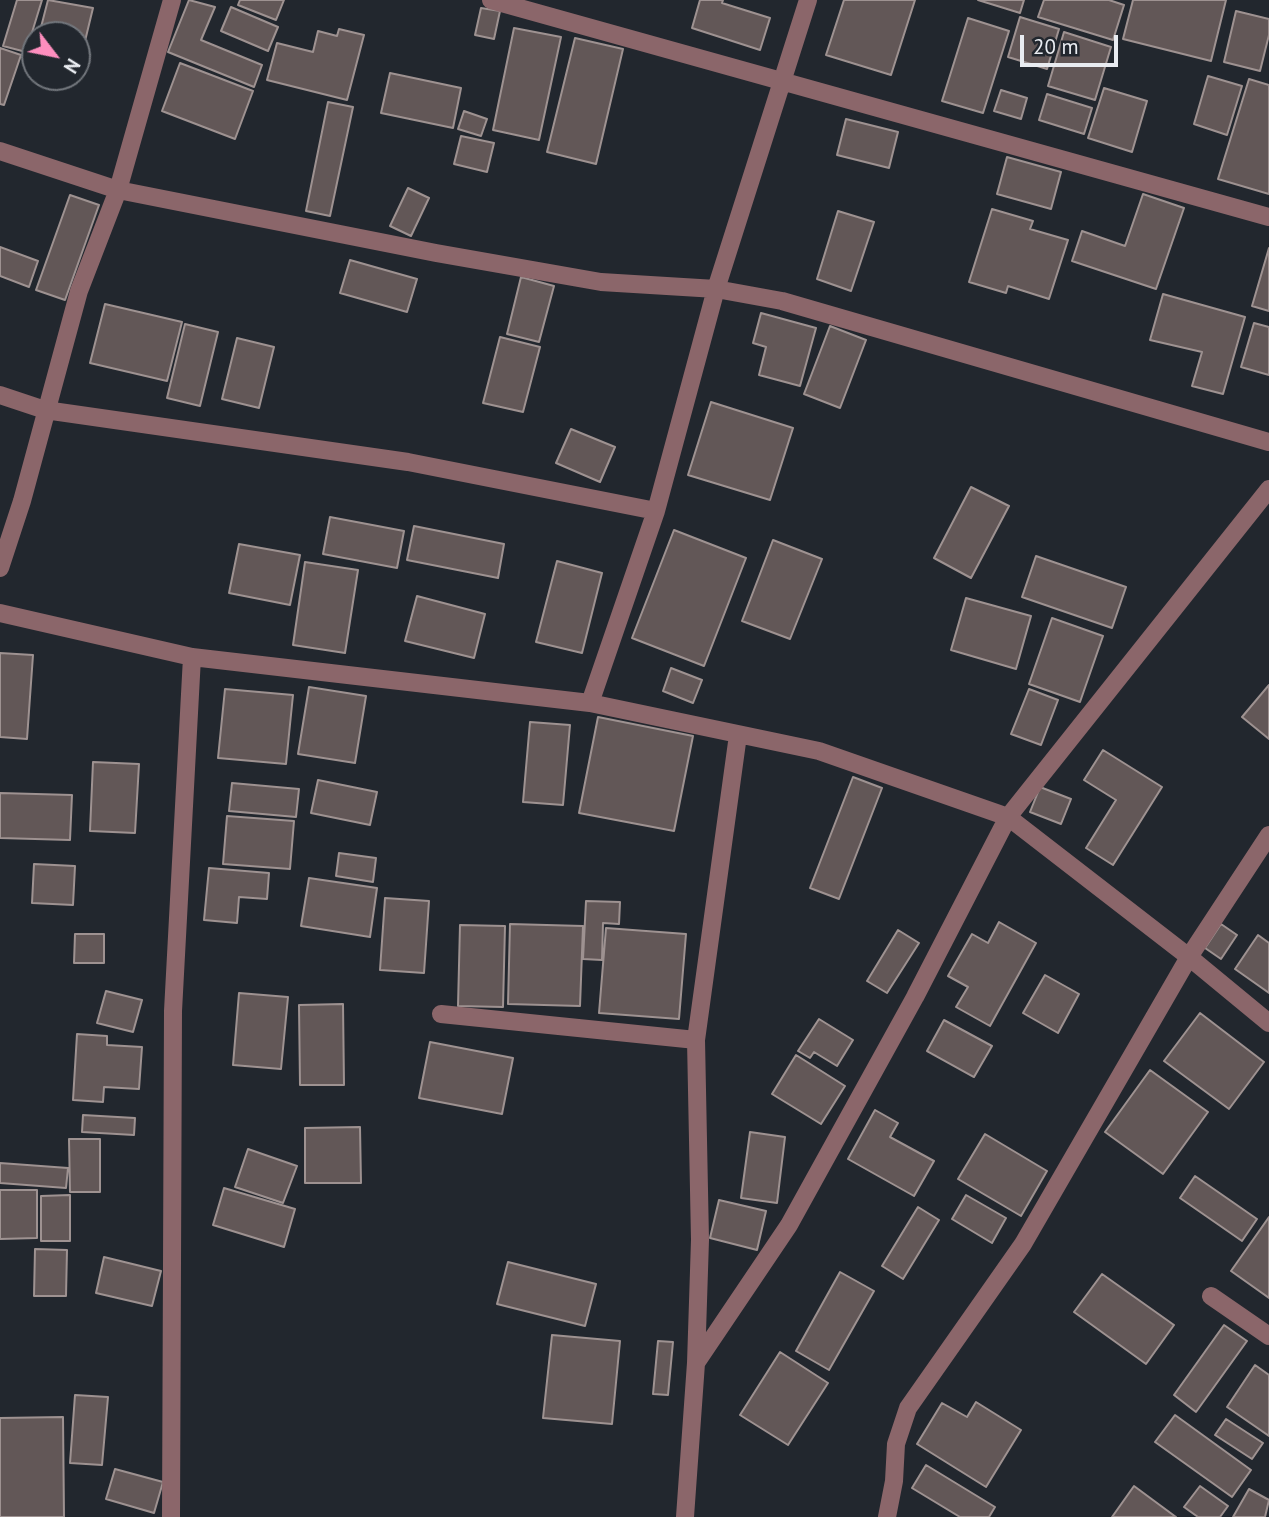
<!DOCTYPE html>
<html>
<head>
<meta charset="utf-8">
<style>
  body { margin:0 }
  #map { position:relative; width:1269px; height:1517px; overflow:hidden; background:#22272e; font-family:"PT Sans",sans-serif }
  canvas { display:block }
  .north { position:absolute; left:21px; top:21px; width:70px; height:70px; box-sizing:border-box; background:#22272e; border:2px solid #72767c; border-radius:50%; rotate:122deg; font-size:19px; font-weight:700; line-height:28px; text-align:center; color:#e9ecf1 }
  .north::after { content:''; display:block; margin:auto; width:24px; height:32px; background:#fe8ebe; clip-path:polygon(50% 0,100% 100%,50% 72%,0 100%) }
  .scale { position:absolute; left:1020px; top:35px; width:98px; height:32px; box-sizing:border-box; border:4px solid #e9ecf1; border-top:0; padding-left:9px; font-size:21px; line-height:24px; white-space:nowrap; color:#e9ecf1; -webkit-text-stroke:5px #22272e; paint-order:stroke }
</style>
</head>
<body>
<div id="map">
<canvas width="1269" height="1517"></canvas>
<div class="north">N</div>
<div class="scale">20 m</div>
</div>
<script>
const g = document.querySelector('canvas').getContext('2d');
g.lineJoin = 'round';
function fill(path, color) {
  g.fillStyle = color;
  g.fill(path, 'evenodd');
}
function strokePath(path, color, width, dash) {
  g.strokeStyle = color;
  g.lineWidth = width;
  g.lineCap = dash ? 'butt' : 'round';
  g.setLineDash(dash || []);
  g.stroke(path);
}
const building = new Path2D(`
  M17 0H42L26 52 3 46Z
  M48 0 93 8 78 70 77 35H39Z
  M189 0 215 7 201 40 262 65 254 87 168 52Z
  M240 0H284L276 20 238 5Z
  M700 0H723L722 3 770 18 760 50 692 28Z
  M844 0H915L891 75 826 55Z
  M978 0H1024L1020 13Z
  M1044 0H1109L1124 5 1113 40 1038 17Z
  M1133 0H1226L1211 61 1123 39Z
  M231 7 278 27 268 51 221 31Z
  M481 8 500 11 494 39 475 35Z
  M1236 11 1269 19V35L1260 71 1224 62Z
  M1020 17 1059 29 1047 69 1008 57Z
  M968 18 1009 31 983 113 942 101Z
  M514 28 561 37 539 140 493 130Z
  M339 29 364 35 347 100 267 80 277 43 313 52 318 31 337 36Z
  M1064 32 1111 47 1095 100 1048 86Z
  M575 38 623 49 596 164 547 152Z
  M0 48 21 55 4 105 0 104Z
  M180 63 253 91 235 139 162 111Z
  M390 73 461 88 453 128 381 113Z
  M1208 76 1242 86 1227 135 1194 124Z
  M1249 79 1269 85V194L1218 179Z
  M1104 88 1147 101 1132 152 1088 138Z
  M1001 90 1027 98 1021 119 994 111Z
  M1047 94 1092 108 1084 134 1039 120Z
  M328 102 353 107 330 216 306 211Z
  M464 111 487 119 481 136 458 129Z
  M846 119 898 132 889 168 837 155Z
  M461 136 494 143 487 172 454 164Z
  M1007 157 1061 172 1051 209 997 194Z
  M408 188 429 198 411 236 390 226Z
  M1143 194 1184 208 1156 289 1072 261 1082 231 1125 246Z
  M70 195 99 205 65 300 36 290Z
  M992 209 1033 221 1030 229 1068 240 1049 299 1008 286 1006 293 969 282Z
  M838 211 874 222 851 291 817 279Z
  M0 247 38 261 29 287 0 276Z
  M1269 248V311L1252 306Z
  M350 260 417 279 407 312 340 293Z
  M521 277 554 286 539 342 507 334Z
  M1163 294 1245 317 1223 394 1192 386 1202 352 1150 340Z
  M105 304 182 322 167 381 90 363Z
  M761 313 816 328 800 386 759 375 766 347 753 343Z
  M1254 323 1269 327V375L1241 367Z
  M185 324 218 332 200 406 167 398Z
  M830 326 866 340 840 408 804 394Z
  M500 337 540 347 523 412 483 403Z
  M237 338 274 347 259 408 222 399Z
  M711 402 793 428 770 500 688 475Z
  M571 429 615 447 600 482 556 463Z
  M971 487 1009 506 971 578 934 558Z
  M330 517 404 531 397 568 323 554Z
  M414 526 504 544 498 578 407 560Z
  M674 530 746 558 704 666 632 638Z
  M773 540 822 559 790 639 742 621Z
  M239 544 300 555 290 605 229 593Z
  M1036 556 1126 587 1112 628 1022 597Z
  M557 561 602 573 582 653 536 642Z
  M305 562 358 570 345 653 293 645Z
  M417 596 485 614 474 658 405 641Z
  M966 598 1031 616 1016 669 951 650Z
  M1052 618 1103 636 1080 702 1029 684Z
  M0 653 33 655 27 739 0 737Z
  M671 668 702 680 693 703 663 691Z
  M1269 685V739L1242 717Z
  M309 687 366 696 355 763 298 754Z
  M225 689 293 695 286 764 218 758Z
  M1029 689 1058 700 1041 745 1011 734Z
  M598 717 693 736 674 831 579 813Z
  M530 722 570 725 563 805 523 802Z
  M1103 750 1162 787 1113 865 1086 848 1116 800 1084 780Z
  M93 762 139 764 135 833 90 831Z
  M853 777 882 788 839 899 810 888Z
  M318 780 377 792 370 825 311 813Z
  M232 783 299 789 296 817 229 811Z
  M1040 787 1071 799 1061 824 1030 812Z
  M0 793 72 795 70 840 0 838Z
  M227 816 294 821 290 869 223 864Z
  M339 853 376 858 373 882 336 876Z
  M34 864 75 866 73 905 32 903Z
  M209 868 269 873 267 899 239 897 237 923 204 920Z
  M309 878 377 888 370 937 301 926Z
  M385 898 429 901 424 973 380 970Z
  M586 901 620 902 619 924 603 923 602 960 583 959Z
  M999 922 1036 943 990 1026 956 1007 968 987 948 976 972 934 988 943Z
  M510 924 583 926 580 1006 508 1004Z
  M1221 924 1237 935 1221 959 1205 948Z
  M460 925 505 926 503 1007 458 1006Z
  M606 928 686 934 679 1019 599 1013Z
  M898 930 919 943 887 993 867 981Z
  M75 934H104V963H74Z
  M1258 935 1269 943V993L1235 969Z
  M1045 975 1079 994 1058 1033 1023 1013Z
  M106 991 142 1000 133 1032 97 1023Z
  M239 993 288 997 281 1069 233 1065Z
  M343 1004 344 1085H300L299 1005Z
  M1200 1013 1264 1062 1229 1109 1164 1061Z
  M819 1019 853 1040 837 1066 814 1052 810 1058 798 1051Z
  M944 1020 992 1046 974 1077 927 1051Z
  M77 1034 107 1036V1045L142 1047 139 1089 104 1087 103 1102 73 1100Z
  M430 1042 513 1058 502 1114 419 1098Z
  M796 1055 845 1086 821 1124 772 1094Z
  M1150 1070 1208 1112 1163 1174 1105 1132Z
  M875 1110 898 1123 890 1137 934 1161 914 1196 848 1159Z
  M83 1115 135 1118 134 1135 82 1132Z
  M360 1127 361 1183H305V1128Z
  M750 1132 785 1137 777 1203 741 1198Z
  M985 1134 1047 1171 1021 1216 958 1179Z
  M69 1139H100V1192H70Z
  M248 1149 297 1166 283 1203 235 1187Z
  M0 1163 68 1168 66 1188 0 1183Z
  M1195 1176 1257 1219 1242 1241 1180 1198Z
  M224 1188 295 1209 284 1247 213 1225Z
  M0 1190H37V1238L0 1239Z
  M70 1195V1241H41V1196Z
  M966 1195 1006 1218 992 1243 952 1219Z
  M719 1200 766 1211 757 1250 710 1238Z
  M918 1207 939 1220 903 1279 882 1266Z
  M1269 1217V1298L1231 1271Z
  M35 1249 67 1250 66 1296H34Z
  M104 1257 161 1271 152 1306 96 1293Z
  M508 1262 596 1284 585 1326 497 1304Z
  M840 1272 874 1291 829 1370 796 1351Z
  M1102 1274 1174 1325 1146 1364 1074 1312Z
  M1224 1325 1247 1341 1196 1412 1174 1395Z
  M552 1335 620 1341 612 1424 543 1418Z
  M658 1341 673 1342 668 1395 653 1394Z
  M780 1352 828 1383 788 1445 740 1415Z
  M1255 1365 1269 1375V1436L1227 1407Z
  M75 1395 108 1397 102 1465 70 1463Z
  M976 1402 1021 1430 986 1487 917 1444 942 1403 967 1417Z
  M1175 1415 1251 1470 1232 1497 1155 1442Z
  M63 1417 64 1517H0V1418Z
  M1226 1419 1263 1443 1252 1459 1215 1435Z
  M926 1465 995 1507 989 1517H960L912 1488Z
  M115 1469 163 1482 154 1513 106 1499Z
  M1134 1486 1176 1517H1112Z
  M1200 1486 1228 1506 1220 1517H1198L1184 1507Z
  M1249 1489 1269 1500 1265 1517H1233Z`);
const minor = new Path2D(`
  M491 0 1269 217
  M0 151 118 190 436 253 601 282 716 289 782 301 1269 442
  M0 395 45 410 408 462 656 511
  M0 568 22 501 79 291 118 190 172 0
  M0 613 192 657 590 703 819 751 1008 817 1189 957 1269 1023
  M590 703 656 511 716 289 808 0
  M441 1014 696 1040
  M1211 1296 1269 1336
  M696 1363 789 1225 915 997 1008 817 1269 489
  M171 1517 173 1011 192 657
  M685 1517 696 1363 700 1240 696 1040 738 735
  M887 1517 894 1481 896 1444 908 1408 1023 1244 1189 957 1269 835`);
fill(building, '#625757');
strokePath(building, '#9e9291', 2);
strokePath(minor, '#8b666a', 18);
</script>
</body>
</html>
